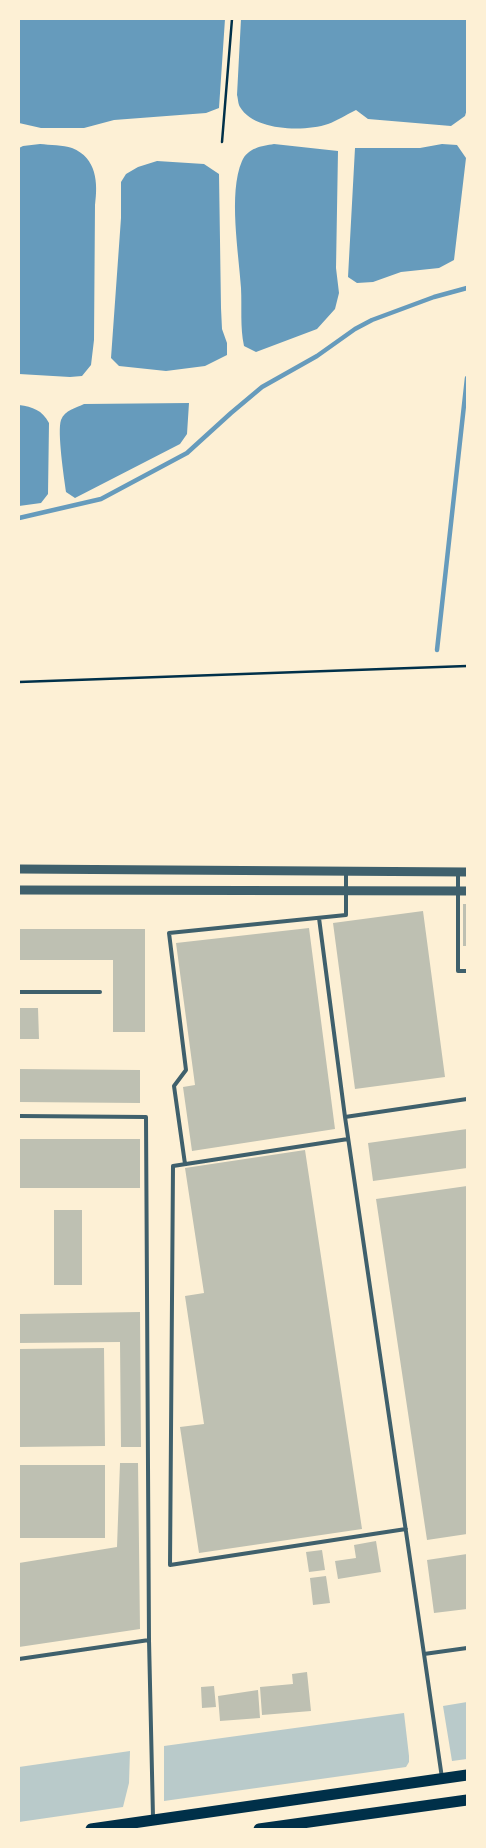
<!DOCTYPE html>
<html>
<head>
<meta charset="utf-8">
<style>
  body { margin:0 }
  #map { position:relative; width:486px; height:1848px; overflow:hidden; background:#fdf0d5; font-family:Helvetica,sans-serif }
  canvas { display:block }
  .frame { position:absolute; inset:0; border:20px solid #fdf0d5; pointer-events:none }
</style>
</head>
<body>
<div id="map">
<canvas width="486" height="1848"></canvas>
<div class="frame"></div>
</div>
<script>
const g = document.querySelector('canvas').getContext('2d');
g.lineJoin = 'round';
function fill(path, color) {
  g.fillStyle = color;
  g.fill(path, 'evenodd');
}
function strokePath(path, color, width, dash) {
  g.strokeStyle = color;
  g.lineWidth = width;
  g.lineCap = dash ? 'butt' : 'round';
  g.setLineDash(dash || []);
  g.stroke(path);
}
const green = new Path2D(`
  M467 1702V1759L452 1761 443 1706Z
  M404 1713 409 1756V1762L406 1767 164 1801V1746Z
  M130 1751 129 1783 123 1807 19 1822V1767Z`);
const water = new Path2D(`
  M19 19H225L219 108 206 113 114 120 84 128H41L19 123Z
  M241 19H467V109L465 116 451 126 368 119 356 110C347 114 337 121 328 124 304 132 254 131 240 107 238 104 238 98 237 95Z
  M40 144C50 145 63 145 72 148 97 158 98 183 95 205L94 340 91 365 82 376 70 377 19 374V148L23 146Z
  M274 144 338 151 336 268 339 293 335 309 317 329 256 352 244 346C240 327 242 308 241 288 239 254 228 193 242 161 248 148 261 146 274 144Z
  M442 144 457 145 466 158 454 260 439 268 401 272 373 282 357 283 348 277 355 148H420Z
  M157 161 204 164 219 174 221 308 222 329 227 343V355L205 366 166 371 119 366 111 358 121 218V182L126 174 138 167Z
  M189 403 187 434 180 444 75 498 66 492C64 478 57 431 61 420 65 410 76 408 84 404Z
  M19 405C33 407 42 410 49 423L48 494 41 503 19 506Z`);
const stream = new Path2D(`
  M19 518 101 499 187 453 231 413 262 387 317 356 355 329 372 320 434 297 467 288
  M437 650 467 378`);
const building = new Path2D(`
  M463 904H467V946H463Z
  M423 911 445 1077 355 1089 333 923Z
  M309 928 335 1129 192 1151 183 1087 195 1085 176 943Z
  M19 929H145V1032H113V960H19Z
  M19 1008H38L39 1039H19Z
  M19 1069 140 1070V1103L19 1102Z
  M467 1129V1168L373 1181 368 1143Z
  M19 1139H140V1188H19Z
  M305 1150 362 1529 199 1553 180 1427 204 1424 185 1296 204 1293 185 1168Z
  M467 1186V1534L427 1540 376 1199Z
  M54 1210H82V1285H54Z
  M140 1312 141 1447H121L120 1342 19 1343V1314Z
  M104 1348 105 1446 19 1447V1349Z
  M120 1463H138L140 1629 19 1647V1563L117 1547Z
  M19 1465H105V1538H19Z
  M376 1541 381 1572 338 1579 335 1561 356 1558 354 1545Z
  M322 1550 325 1570 309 1572 306 1552Z
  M467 1554V1609L434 1613 427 1560Z
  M326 1576 330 1603 313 1605 310 1578Z
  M307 1672 311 1711 262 1715 260 1687 293 1684 292 1674Z
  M214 1686 216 1707 202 1708 201 1687Z
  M258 1690 260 1718 220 1721 218 1696Z`);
const path = new Path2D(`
  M222 142 232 19
  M19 682 467 666`);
const service = new Path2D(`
  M458 872V971H467
  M319 918 345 1117
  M19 992H100
  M467 1099 345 1117 424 1654 467 1648
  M19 1116 146 1117 149 1640 19 1659
  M348 1139 173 1166 170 1565 406 1529
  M185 1164 174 1086 186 1070 169 933 346 915V872
  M149 1640 153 1817
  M424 1654 442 1778`);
const tertiary = new Path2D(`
  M19 869 467 872
  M19 890 467 891`);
const primary = new Path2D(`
  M91 1829 467 1775
  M259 1829 467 1800`);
fill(green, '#b9caca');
fill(water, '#669bbc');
strokePath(stream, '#669bbc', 4.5);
fill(building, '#bec0b2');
strokePath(path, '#003049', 2.5);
strokePath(service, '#3f606c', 4);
strokePath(tertiary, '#3f606c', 9);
strokePath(primary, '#003049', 11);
</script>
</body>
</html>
